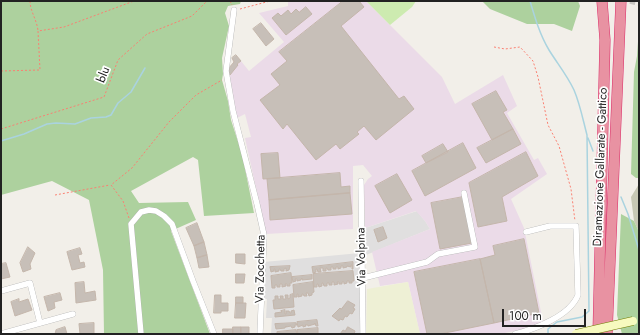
<!DOCTYPE html>
<html>
<head>
<meta charset="utf-8">
<style>
  body { margin:0 }
  #map { position:relative; width:640px; height:335px; overflow:hidden; background:#f2efe9; font-family:Jost,sans-serif }
  canvas { display:block }
  .frame { position:absolute; inset:0; border:2px solid #222; pointer-events:none }
  .scale { position:absolute; left:502px; top:309px; width:84px; height:18px; box-sizing:border-box; border:2px solid #222; border-top:0; padding-left:5px; font-size:12px; line-height:14px; white-space:nowrap; color:#222; -webkit-text-stroke:3px #fff; paint-order:stroke }
</style>
</head>
<body>
<div id="map">
<canvas width="640" height="335"></canvas>
<div class="frame"></div>
<div class="scale">100 m</div>
</div>
<script>
const g = document.querySelector('canvas').getContext('2d');
g.lineJoin = 'round';
function fill(path, color) {
  g.fillStyle = color;
  g.fill(path, 'evenodd');
}
function strokePath(path, color, width, dash) {
  g.strokeStyle = color;
  g.lineWidth = width;
  g.lineCap = dash ? 'butt' : 'round';
  g.setLineDash(dash || []);
  g.stroke(path);
}
function drawText(font, color, halo, rows, align = 'center') {
  g.font = font + ' Jost,sans-serif';
  g.lineWidth = 3.5;
  g.setLineDash([]);
  g.textBaseline = 'middle';
  g.strokeStyle = halo;
  g.fillStyle = color;
  for (const [text, x, y, turn = 0] of rows) {
    g.save();
    g.translate(x, y);
    g.rotate((+turn || 0) * Math.PI / 180);
    g.textAlign = isNaN(turn) ? turn : align;
    if (halo) g.strokeText(text, 0, 0);
    g.fillText(text, 0, 0);
    g.restore();
  }
}
const residential = new Path2D(`
  M417 211 425 221 430 229 366 255 365 228Z
  M360 253V334H271L272 318H266L267 299H264V262Z`);
const industrial = new Path2D(`
  M288 1H366L442 77 455 104 503 75 517 106 507 113 534 160 538 158 547 174 511 199 524 228 543 322 519 330 500 334H420L408 282 380 286 372 252 430 229 425 221 416 211 365 228 364 185 368 179 372 176 363 165 353 166V229L266 234 245 138 251 137 245 114 237 118 228 81 230 75 237 64 241 61 249 71 284 42 259 13 288 6Z`);
const construction = new Path2D(`
  M639 184V232L634 221 631 197Z`);
const farmland = new Path2D(`
  M408 282 420 334H366L367 289Z`);
const grass = new Path2D(`
  M366 1H416L412 7 390 25Z`);
const forest = new Path2D(`
  M1 1H241L240 4 228 6 225 13 229 26 222 58 223 74 222 80 228 101 231 120 242 154 254 213 204 216 198 160 193 157 131 191 139 203 188 202 196 220 171 231 210 334H104L103 270 89 200 52 181 1 195Z
  M482 1H578L580 6 572 31 554 24H527L490 9Z
  M639 27V178H636L631 174 634 72 637 56Z
  M621 214 634 221 639 232V334H622L617 315Z`);
const stream = new Path2D(`
  M530 1C535 18 540 35 549 50 557 63 567 75 574 90 580 104 583 120 587 135
  M588 138 593 151
  M1 141 24 134 47 124 56 123 75 124 91 118 106 117 111 115 118 103 131 92 145 68
  M621 197 628 214 639 250
  M548 334V329L557 322 582 317 589 311 587 135`);
const building = new Path2D(`
  M343 1H359L364 7 341 26 399 99 404 96 414 109 376 140 364 126 357 132 359 134 340 149 336 144 316 160 287 124 283 129 260 100 280 85 271 74 287 61 279 52Z
  M306 7 312 14 286 35 272 18 278 13 281 16 288 10 291 14 296 9 299 12Z
  M261 23 274 39 266 46 253 29Z
  M236 55 241 61 237 64 238 65 230 75 228 73V69L234 62 232 58Z
  M496 91 507 110 503 112 513 129 492 140 472 104Z
  M513 129 521 144 486 163 477 148Z
  M463 143 476 168 425 196 412 171Z
  M443 144 448 152 426 163 422 156Z
  M526 152 538 176 502 197 507 221 478 227 469 183Z
  M278 153 280 178 263 179 261 154Z
  M340 173 341 187 350 186V193L269 200 267 179Z
  M397 174 412 200 390 213 375 186Z
  M350 193 352 214 270 220 269 200Z
  M463 197 472 243 440 249 431 203Z
  M197 223 204 242 194 246 186 228Z
  M383 227 387 238 378 242 374 230Z
  M524 239 539 313 494 323 480 259 495 255 493 246Z
  M204 242 207 255 197 258 194 246Z
  M28 247 35 253 30 264 31 269 23 272 20 263Z
  M80 248 82 254 78 255 80 263 84 262 85 267 72 270 67 252Z
  M236 254H245V264L236 263Z
  M207 255 209 267 199 268 197 258Z
  M480 259 494 323 440 334H427L414 272Z
  M353 262V269H352V265H351V267L347 266V267L343 268V266H341V268L338 269V267H336V269H333V267H331V270H328L327 268H326V271H323V268H320L321 272H318L317 269H316V272L313 273 312 267Z
  M6 263 10 277 1 279V264Z
  M290 266 289 270 286 271V268L284 269V271H281L280 269H279V271L275 272V269H274V271L271 272 270 267Z
  M353 271 354 281H352V283H349V281H347V283L344 284V282H342V284H339V282H337L338 284 334 285V282H332V285H329V283H327V286H324L323 283H322V286L319 287 318 284H317V287H314L313 274Z
  M291 273 292 283H290V286H287V284H285L286 286 282 287V284H280V287H277V285H275V288H272L271 276Z
  M236 274H245L244 283H236Z
  M312 275V279L302 280V278L301 279V280L297 281V279H295L296 281 293 282 292 277Z
  M84 282 85 293 95 291 96 300 76 303 75 283Z
  M313 282 314 292 312 293V295L309 296 308 293H306L307 296H304L303 294H302V296L298 297V294H297V297H294L293 285Z
  M60 293 62 300 54 302 55 308 48 311 44 297Z
  M293 294 294 307 274 309 273 300H275V296H278V299H281L280 296H283V299H286L285 295H288V299L290 298V295Z
  M215 295H221V303H228V311H221V313H214Z
  M236 297H243V303H236Z
  M19 299V302L28 299 32 310 15 316 11 302Z
  M348 301 355 305 353 308 355 309 352 314 350 313 347 317 345 316 343 320 340 319 339 321 332 316 340 308 341 309Z
  M236 303H246L245 318H235Z
  M285 310V314H286V311H289L290 313H291V311L294 310 295 315 275 317V313L282 312 281 311Z
  M317 320 318 326H316L315 323V324L308 326V325H305L306 326 303 327V325L298 327 297 322Z
  M94 323V334H80L79 324Z
  M296 323 297 325H295V327L292 328 291 326 286 327V326L285 328 276 329 275 324Z
  M65 327 67 334H55L56 330Z
  M233 327H241V334H233Z
  M241 327H249V334H241Z
  M348 327 355 331 354 334H338L339 333 340 334 343 330 345 331Z
  M318 328V334H298L297 330Z
  M223 329H233V334H223Z
  M296 330 297 334H277V332Z`);
const streetTunnel = new Path2D(`
  M630 1 639 3`);
const path = new Path2D(`
  M30 1C30 11 37 20 38 31
  M230 1 232 5
  M240 9 270 1
  M494 47 505 49 520 47 533 61 538 77 548 125 559 146 571 189 575 221
  M1 71 40 70 38 31 64 27 134 1
  M1 129 104 97 118 60 147 34 192 16 207 1
  M55 195 110 185
  M129 218 123 201 111 185 132 168 169 122 196 95 222 80`);
const street = new Path2D(`
  M234 10 226 71 233 111 257 204 264 235 260 334
  M361 181 363 334
  M363 278 427 262 438 254 475 247 464 193
  M1 291 30 283 40 323
  M1 334 73 314
  M141 334 131 224 141 212 149 210 156 211 164 216 172 224 193 281 214 334
  M515 334C535 329 570 316 578 295L576 226H550L526 232`);
const highway = new Path2D(`
  M598 334 605 40 602 1
  M607 334 621 1`);
const secondaryBridge = new Path2D(`
  M576 334 633 321`);
const streetNames = [
  ["blu",104,75,-68],
  ["Diramazione Gallarate - Gattico",601,167,-88],
  ["Via Volpina",362,257,-91],
  ["Via Zocchetta",261,269,-89]
];
fill(residential, '#e0dfdf');
fill(industrial, '#ebdbe8');
fill(construction, '#c7c7b4');
fill(farmland, '#eef0d5');
fill(grass, '#cdebb0');
fill(forest, '#add19e');
strokePath(stream, '#aad3df', 1.5);
fill(building, '#c7bfb8');
strokePath(building, '#c4b6ab', 1);
strokePath(streetTunnel, '#c8c6c1', 5.5, [5.5, 3]);
strokePath(street, '#a9a9a9', 6);
strokePath(highway, '#dc2a67', 11);
strokePath(path, '#fa8072', 1, [2, 2]);
strokePath(street, '#fff', 5.5);
strokePath(highway, '#e892a2', 10);
strokePath(secondaryBridge, '#707d05', 9, []);
strokePath(secondaryBridge, '#f7fabf', 8);
drawText('12px', '#222', '#fff', streetNames);
</script>
</body>
</html>
